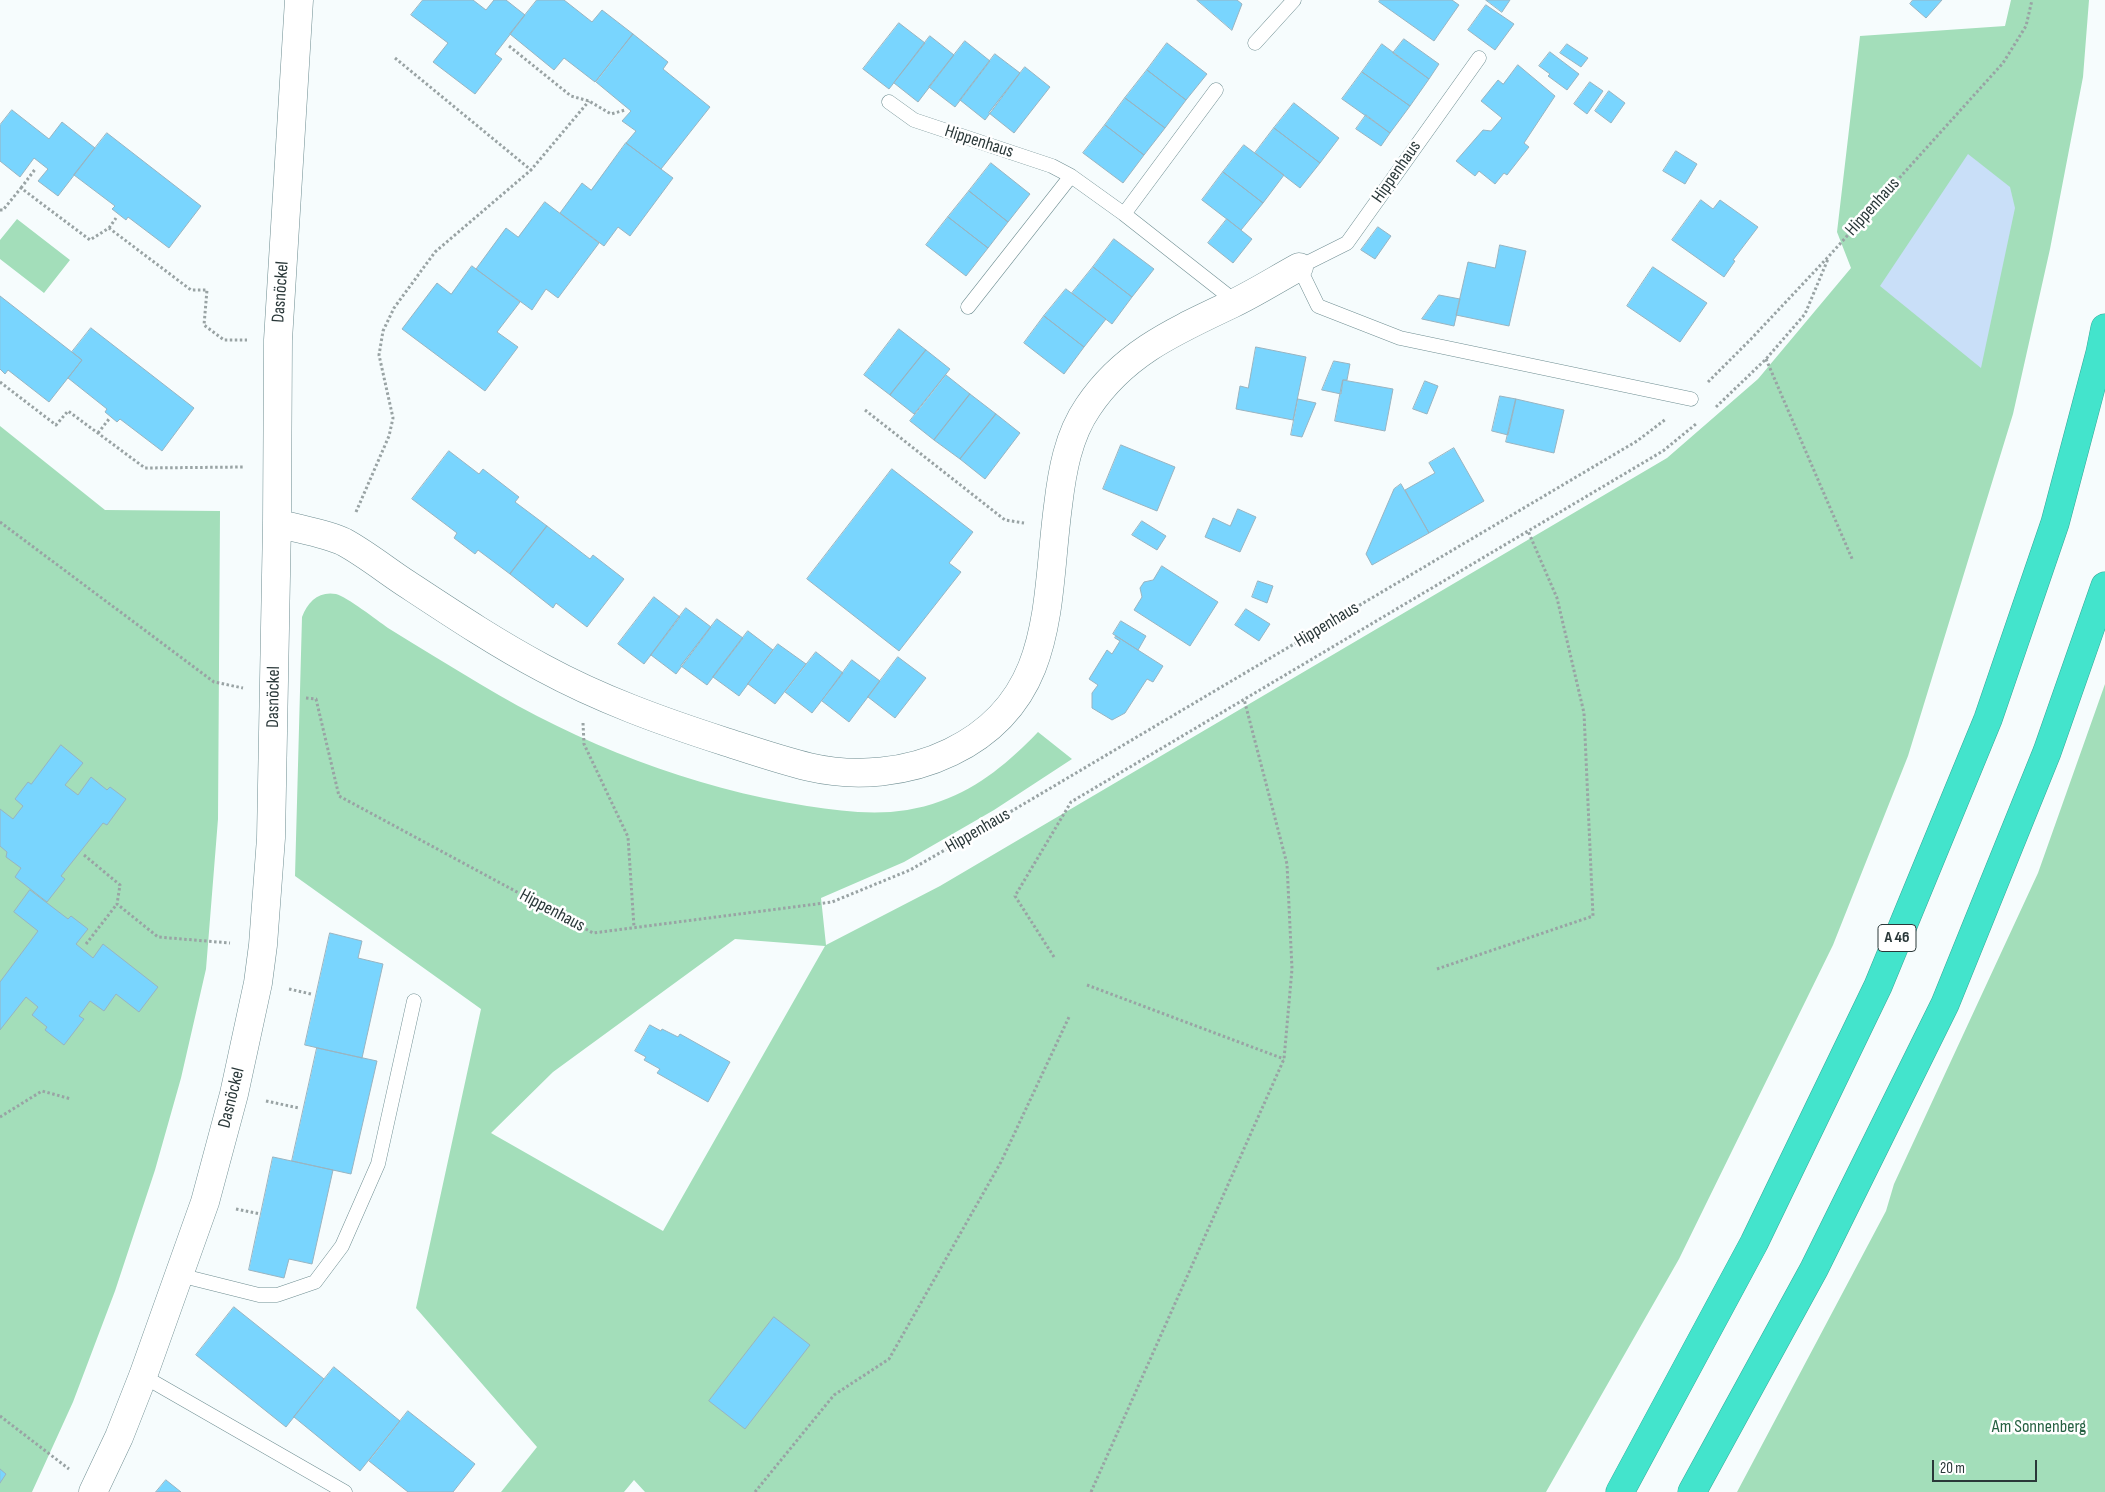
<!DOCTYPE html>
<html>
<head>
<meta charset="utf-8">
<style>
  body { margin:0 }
  #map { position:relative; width:2105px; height:1492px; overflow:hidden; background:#f6fcfd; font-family:"Sofia Sans Condensed",sans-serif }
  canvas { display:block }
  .scale { position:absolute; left:1932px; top:1460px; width:105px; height:22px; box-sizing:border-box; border:2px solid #2a3839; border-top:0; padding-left:6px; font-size:15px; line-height:18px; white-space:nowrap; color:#2a3839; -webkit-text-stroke:4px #fff; paint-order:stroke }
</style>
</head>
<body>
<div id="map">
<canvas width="2105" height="1492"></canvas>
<div class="scale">20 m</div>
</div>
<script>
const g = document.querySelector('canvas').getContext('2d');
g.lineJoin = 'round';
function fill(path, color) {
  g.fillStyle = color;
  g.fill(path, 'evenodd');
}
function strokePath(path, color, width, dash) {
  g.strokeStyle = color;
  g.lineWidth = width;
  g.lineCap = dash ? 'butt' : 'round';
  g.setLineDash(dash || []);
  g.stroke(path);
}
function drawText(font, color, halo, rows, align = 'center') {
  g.font = font + ' "Sofia Sans Condensed",sans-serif';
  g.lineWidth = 5;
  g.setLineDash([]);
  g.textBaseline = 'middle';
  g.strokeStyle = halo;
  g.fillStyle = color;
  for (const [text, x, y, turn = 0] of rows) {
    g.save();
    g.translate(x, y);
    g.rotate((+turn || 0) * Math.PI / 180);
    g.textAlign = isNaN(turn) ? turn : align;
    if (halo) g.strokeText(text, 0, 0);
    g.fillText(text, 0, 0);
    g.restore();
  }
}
const green = new Path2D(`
  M2011 0H2089L2083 77 2050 249 2013 414 1908 756 1833 945 1679 1259 1546 1492H645L634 1480 624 1492H501L537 1447 416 1308 481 1009 295 876 302 617C308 601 319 591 336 594 347 597 377 620 388 628 418 647 449 665 480 684 579 744 692 788 807 806 854 813 895 818 941 801 980 787 1010 761 1038 732L1072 759 994 810 904 862 821 898 826 945 940 886 1667 458 1758 379 1851 268 1837 232 1860 36 2005 26ZM735 939 825 946 663 1231 491 1133 553 1072Z
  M17 219 70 260 44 293 0 259V240Z
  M0 426 105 510 220 511 218 819 206 969 181 1078 155 1170 115 1291 73 1402 32 1492H0Z
  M2105 684V1492H1737L1886 1211 1894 1184 2038 873Z`);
const water = new Path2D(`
  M1968 154 2010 187 2015 208 1981 368 1880 286Z`);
const building = new Path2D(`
  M423 0H473L486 10 494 0H506L525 15 495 54 502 59 475 94 433 62 448 43 411 15Z
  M537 0H564L592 22 602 10 633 34 595 82 564 58 554 70 510 34Z
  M1197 0H1237L1242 4 1232 30Z
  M1380 0H1452L1459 5 1434 41 1379 2Z
  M1486 0H1510L1502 12Z
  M1913 0H1942L1926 18 1910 4Z
  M1486 5 1514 24 1495 50 1468 30Z
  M899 23 925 43 889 89 863 69Z
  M633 34 668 62 663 69 710 107 661 169 626 143 636 131 622 121 631 111 596 82Z
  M930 36 954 55 918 102 894 83Z
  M1404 39 1439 64 1429 79 1393 53Z
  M965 41 990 61 955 107 929 87Z
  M1167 43 1207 74 1186 100 1147 70Z
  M1382 44 1429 79 1410 106 1362 72Z
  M1567 44 1588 58 1581 67 1560 53Z
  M1550 52 1579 74 1567 90 1548 76 1550 74 1539 66Z
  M995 54 1020 73 985 120 960 100Z
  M1518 65 1555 96 1524 143 1529 147 1507 175 1504 173 1495 184 1479 171 1475 176 1456 161 1483 130 1491 131 1502 118 1481 101 1498 80 1503 84Z
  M1025 67 1050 87 1014 133 989 113Z
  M1147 70 1186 100 1165 128 1125 98Z
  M1362 72 1410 106 1390 133 1342 99Z
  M1590 82 1603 91 1587 114 1574 104Z
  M1609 91 1625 103 1611 123 1595 111Z
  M1125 98 1165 128 1144 155 1105 125Z
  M1294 103 1339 138 1320 163 1274 128Z
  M12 110 49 139 62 122 95 148 58 196 38 181 48 169 34 158 20 177 0 161V125Z
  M1366 115 1390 133 1381 146 1356 129Z
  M1105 125 1144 155 1123 183 1083 153Z
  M1274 128 1320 163 1300 188 1255 153Z
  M107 133 201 206 169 248 128 217 126 220 112 209 115 206 74 175Z
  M626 143 673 178 630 236 618 227 604 246 560 213 582 183 591 190Z
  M1244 145 1284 175 1263 203 1223 172Z
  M1676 151 1697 164 1685 184 1663 171Z
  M991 163 1030 194 1008 222 969 191Z
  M1223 172 1263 203 1241 230 1202 200Z
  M969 191 1008 222 988 248 948 217Z
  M1701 200 1713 209 1720 200 1758 227 1733 260 1735 261 1724 277 1672 240Z
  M545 202 599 243 558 298 546 289 532 310 476 269 506 228 518 237Z
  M948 217 988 248 966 276 926 245Z
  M1227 219 1252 239 1233 263 1208 243Z
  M1378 227 1391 236 1375 259 1361 250Z
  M1114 239 1154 269 1132 297 1093 267Z
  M1500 245 1526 251 1509 326 1456 315 1468 262 1495 268Z
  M472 266 520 302 497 332 518 347 485 391 402 329 437 283 451 294Z
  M1093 267 1132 297 1112 324 1072 293Z
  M1653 267 1707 303 1680 342 1627 306Z
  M1066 289 1106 319 1084 347 1044 316Z
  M1439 295 1460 299 1454 326 1422 319Z
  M0 296 82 360 49 402 8 370 5 374 0 369Z
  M1044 316 1084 347 1064 374 1024 343Z
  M91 328 194 408 162 451 120 419 117 422 105 412 107 409 68 378 82 360 72 352Z
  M899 329 926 350 890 395 864 375Z
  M1256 347 1306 357 1293 420 1236 409 1240 386 1248 388Z
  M926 350 950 369 914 414 890 395Z
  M1334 361 1350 364 1347 380H1343L1341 394 1322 390Z
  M946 375 970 394 934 440 910 421Z
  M1343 380 1393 389 1385 431 1335 421Z
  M1425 381 1438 386 1427 414 1413 409Z
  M970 394 996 414 960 459 934 440Z
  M1500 396 1516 399 1508 435 1492 431Z
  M1298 399 1316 403 1302 437 1291 435Z
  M1516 399 1564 410 1554 453 1506 442Z
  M996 414 1020 433 985 479 960 459Z
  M1121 445 1175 467 1157 511 1103 489Z
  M1454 448 1484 501 1429 533 1405 490 1435 473 1429 463Z
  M449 451 479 474 483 469 519 497 515 502 547 526 510 574 478 550 475 554 454 538 457 533 412 499Z
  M892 469 973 532 949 563 961 572 899 651 807 579Z
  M1401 484 1429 533 1372 565 1366 554 1394 489Z
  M1238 509 1256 517 1240 552 1205 537 1213 518 1230 526Z
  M1142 521 1166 536 1157 550 1132 535Z
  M547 526 590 559 593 555 624 579 587 627 556 603 553 608 510 574Z
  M1162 566 1218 602 1190 646 1134 610 1142 597 1140 588 1144 582 1153 580Z
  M1258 581 1273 586 1267 603 1252 597Z
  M654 597 680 617 644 664 618 644Z
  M686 608 711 627 676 674 651 655Z
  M1246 609 1270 624 1259 641 1235 625Z
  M717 619 743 638 707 685 681 666Z
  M1121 621 1146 636 1138 650 1113 634Z
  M748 631 773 650 739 696 713 677Z
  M1116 636 1163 666 1153 682 1147 679 1125 713 1112 720 1092 708V693L1098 685 1089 679 1107 650 1112 654 1120 641 1115 638Z
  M778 644 806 664 775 704 748 684Z
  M816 652 843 673 812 713 785 692Z
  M898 657 926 678 895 718 868 697Z
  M852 660 880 681 849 722 822 701Z
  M61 745 83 763 65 785 78 795 91 777 107 790 110 787 126 799 107 825 103 823 61 876 65 879 47 902 15 877 21 868 6 857 7 852 0 846V809L13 819 23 806 15 799 28 782 31 784Z
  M30 890 68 919 71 916 88 929 76 944 93 958 103 944 158 987 139 1012 116 994 104 1011 90 1001 79 1016 84 1019 64 1045 45 1030 47 1027 32 1015 38 1007 26 997 0 1030V982L38 931 14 912Z
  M330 933 362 941 358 958 383 964 362 1058 305 1045Z
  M650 1025 661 1031 662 1029 678 1037 680 1034 730 1062 708 1102 657 1073 660 1069 644 1060 646 1057 635 1051Z
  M317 1048 377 1061 351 1174 292 1161Z
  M273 1157 333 1170 312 1264 289 1259 284 1278 249 1270Z
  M234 1307 324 1379 286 1427 196 1355Z
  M774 1317 810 1345 745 1429 709 1401Z
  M334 1367 400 1421 360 1471 294 1417Z
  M408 1411 475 1464 453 1492H408L369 1461Z
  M0 1469 6 1474 0 1483Z
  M166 1480 181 1492H156Z`);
const path = new Path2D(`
  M509 46 571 96 589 101 611 114 625 110
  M395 58 531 170 589 101
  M21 188 36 168
  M0 210H3L21 188 90 240 109 228 191 290H207L204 325 224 340H247
  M109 228 116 218
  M1766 359 1853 561
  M0 382 56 425 68 411 145 468 244 467
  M1708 382 1751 339 1829 256 2003 63 2026 26 2032 0
  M1716 407 1766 359 1805 314 1828 259
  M865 410 1005 520 1024 523
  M98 433 109 419
  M356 512 389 436 393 418 379 355 383 331 394 308 435 252 531 170
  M0 522 214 682 243 688
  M306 698 316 699 339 796 593 933 832 902 910 870 978 831 1637 441 1666 419
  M583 723 584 744 628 837 634 927
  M84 855 120 885 117 904 158 937 230 943
  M86 944 117 904
  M1054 957 1015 896 1071 802 1663 451 1696 424
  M1437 969 1593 916 1584 713 1557 598 1528 531
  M1087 985 1284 1059
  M289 989 311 994
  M266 1101 299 1108
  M0 1117 42 1091 71 1099
  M236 1209 260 1214
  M0 1416 69 1469
  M755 1492 834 1395 889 1359 1001 1162 1069 1017
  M1091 1492 1284 1059 1292 969 1287 864 1244 699`);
const lane = new Path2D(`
  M1255 43 1294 0
  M1479 58 1347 243 1299 267 1318 306 1400 338 1691 399
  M889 102 914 120 1052 166 1071 176
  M1124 214 1236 302
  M968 307 1071 176 1124 214 1216 90
  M179 1275 259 1295H277L315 1282 342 1246 378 1164 414 1001
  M143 1376 345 1492`);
const street = new Path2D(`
  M277 523C297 529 325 533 344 542 366 554 387 571 407 584 451 613 496 643 543 668 600 699 661 721 723 741 751 750 780 760 809 767 856 778 908 773 951 752 1056 701 1045 603 1058 506 1062 472 1068 436 1088 407 1124 353 1175 331 1232 304 1255 293 1277 279 1299 267
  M93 1492 119 1437 143 1376 205 1202 234 1094 258 983 263 945 271 838 277 523 278 340 299 0`);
const highway = new Path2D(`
  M1620 1492 1754 1243 1878 986 1988 719 2055 523 2100 353 2105 328
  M1692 1492 1814 1269 1945 1004 2047 752 2105 586`);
const shields = [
  [1897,938,38]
];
const shieldNames = [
  ["A 46",1897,938]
];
const streetNames = [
  ["Hippenhaus",979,142,18],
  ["Hippenhaus",1397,172,-55],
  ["Hippenhaus",1873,207,-48],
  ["Dasnöckel",281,292,-86],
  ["Hippenhaus",1327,625,-31],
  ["Dasnöckel",274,697,-89],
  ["Hippenhaus",978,831,-30],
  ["Hippenhaus",552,911,28],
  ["Dasnöckel",232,1098,-76]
];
const parkNames = [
  ["Am Sonnenberg",2039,1427]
];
fill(green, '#a3deba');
fill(water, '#c9dff8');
fill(building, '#79d5fe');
strokePath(building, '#98b4c1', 1);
strokePath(lane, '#6f8e92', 15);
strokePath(street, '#6f8e92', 29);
strokePath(highway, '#3aa899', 29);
strokePath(path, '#99a3a4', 3, [2.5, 2.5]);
strokePath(lane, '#fff', 14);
strokePath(street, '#fff', 28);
strokePath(highway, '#43e4cc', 28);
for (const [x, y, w] of shields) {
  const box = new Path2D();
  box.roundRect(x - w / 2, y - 13.5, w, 27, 4);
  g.fillStyle = '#fff';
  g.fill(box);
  strokePath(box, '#2a3839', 1);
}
drawText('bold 16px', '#2a3839', null, shieldNames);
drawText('18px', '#2a3839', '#fff', streetNames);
drawText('18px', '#256041', '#fff', parkNames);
</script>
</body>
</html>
